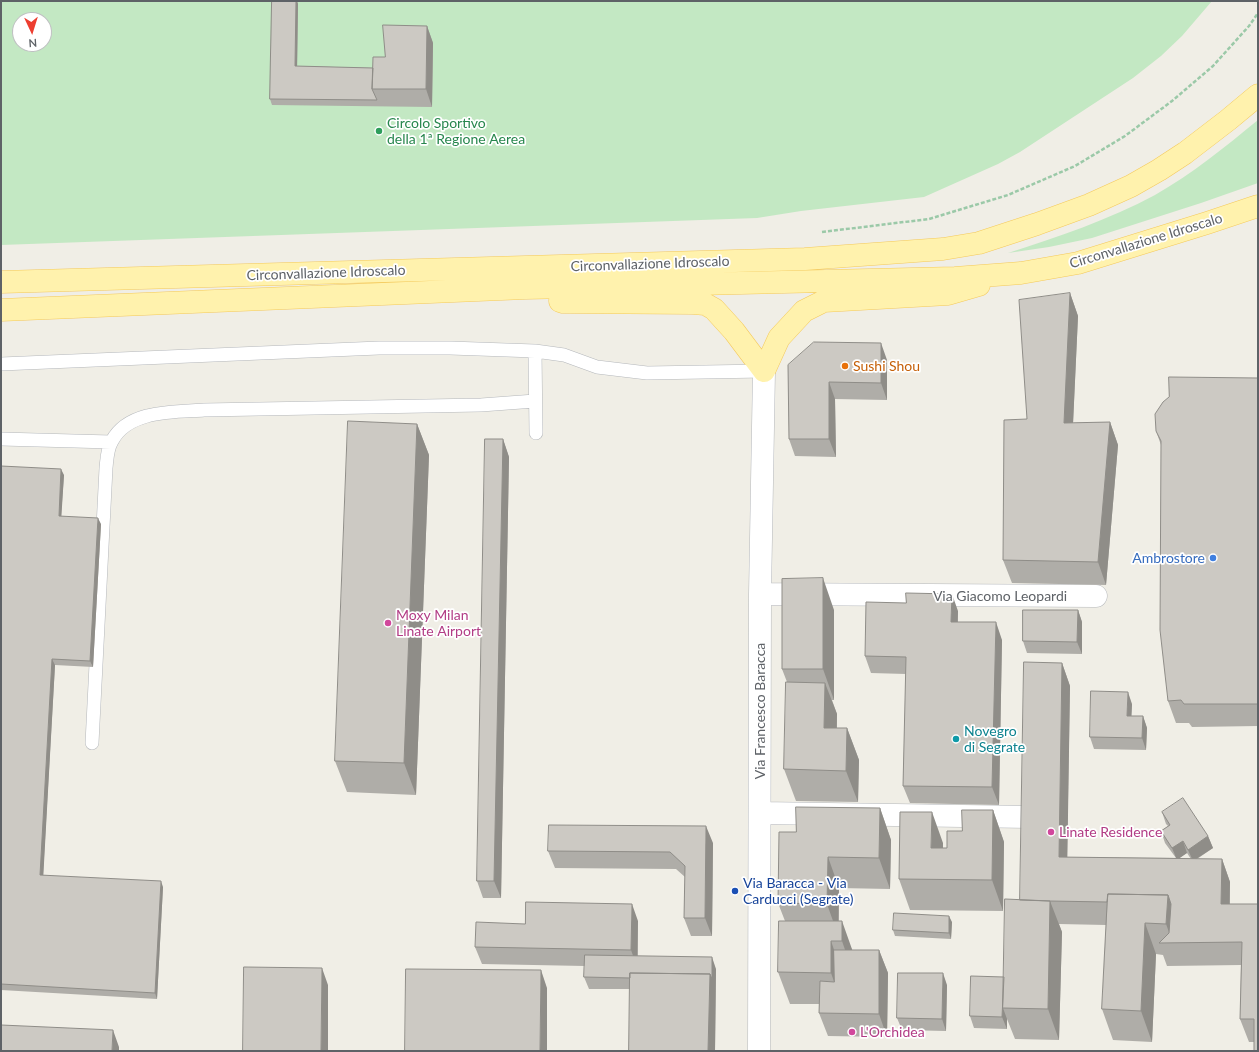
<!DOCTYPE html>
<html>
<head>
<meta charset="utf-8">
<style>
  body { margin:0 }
  #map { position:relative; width:1259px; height:1052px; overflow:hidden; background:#f0eee6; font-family:Lato,sans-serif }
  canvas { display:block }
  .frame { position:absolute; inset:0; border:2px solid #5e6267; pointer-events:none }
  .north { position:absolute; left:12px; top:12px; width:40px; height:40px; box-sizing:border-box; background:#fff; border:1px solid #bfc0c2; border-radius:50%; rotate:176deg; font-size:11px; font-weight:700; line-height:16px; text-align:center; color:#5e6267 }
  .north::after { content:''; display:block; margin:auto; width:14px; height:18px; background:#ed3e30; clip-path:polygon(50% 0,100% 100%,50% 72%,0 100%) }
</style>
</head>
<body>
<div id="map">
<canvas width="1259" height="1052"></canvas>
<div class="frame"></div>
<div class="north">N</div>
</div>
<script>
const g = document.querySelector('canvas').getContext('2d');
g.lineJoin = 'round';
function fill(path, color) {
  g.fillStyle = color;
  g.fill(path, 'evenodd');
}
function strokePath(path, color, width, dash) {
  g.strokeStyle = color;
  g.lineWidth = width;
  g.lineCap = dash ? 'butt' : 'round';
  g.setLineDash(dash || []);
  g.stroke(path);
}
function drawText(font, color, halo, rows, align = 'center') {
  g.font = font + ' Lato,sans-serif';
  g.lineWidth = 3.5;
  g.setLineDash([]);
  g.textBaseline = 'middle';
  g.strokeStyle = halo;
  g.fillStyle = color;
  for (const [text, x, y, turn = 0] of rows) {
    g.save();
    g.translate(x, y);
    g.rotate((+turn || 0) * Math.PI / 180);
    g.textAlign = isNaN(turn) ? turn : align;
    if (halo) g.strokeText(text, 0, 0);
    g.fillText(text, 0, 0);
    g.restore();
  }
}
const green = new Path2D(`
  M1 1H1212L1182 36 1161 56 1133 78 1020 152 998 164 924 197 801 211 757 218 1 245ZM20 20H44V44H20Z
  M1258 120V183L1201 203 1092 238 1049 247 1008 253C1057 237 1109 220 1155 195 1192 174 1225 147 1258 120Z`);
const path = new Path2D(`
  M822 232 929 219 1008 195 1075 166 1125 136 1172 101 1213 66 1249 26 1258 13`);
const service = new Path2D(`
  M535 351 536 433
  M1 364 379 348H450L535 351 564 355 597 367 647 373 764 371
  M1 439 111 442
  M92 743 106 468C107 459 107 449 112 441 128 410 174 412 204 410L481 405 535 401`);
const minor = new Path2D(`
  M760 594 1096 596
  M760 813 1030 817
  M759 1051 760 594 764 371`);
const primary = new Path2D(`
  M1 282 805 259 943 249 979 243 1037 224 1089 205 1131 186 1159 170 1185 153 1228 120 1258 95
  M560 301 563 302 693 303 705 304 714 309 734 331 764 371 779 338 804 311 824 301 948 294 979 285
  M1 310 525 288 955 278 1021 273 1078 263 1207 223 1258 206`);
const wall = new Path2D(`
  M272 1H297L298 4 297 66 373 68 385 57 427 26 433 43 432 107 272 105 270 99Z
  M1070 293 1078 316 1073 423 1110 422 1118 445 1106 585 1012 583 1003 560 1027 419Z
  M887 360V400L835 399 836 457 795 456 789 439 788 365Z
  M1258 378V726L1192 727 1189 723H1176L1168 701 1161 445 1156 431Z
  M417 424 429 455 416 795 347 792 335 761Z
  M503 439 509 457 501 898H483L477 881Z
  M1 466 64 475 61 516 101 524 93 667 55 665 43 875 163 887 157 999 1 990Z
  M834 610V700H832L837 714V728H847L859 760 858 802 796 801 784 769 787 682 782 669Z
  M1078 610 1082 622V654L1027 653 1023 641Z
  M958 611V622L1002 640 999 805 910 803 903 786 906 674 871 673 865 656Z
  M1062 663 1070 686 1067 857 1176 858 1165 843 1161 831 1168 826 1166 824 1162 812 1208 836 1213 848 1197 859H1222L1230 882V904H1258L1254 1042H1249L1240 1019 1241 965 1167 966 1163 955 1156 954 1152 1042 1113 1040 1102 1009 1106 925 1059 924 1062 932 1059 1040 1015 1039 1007 1019V1029L974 1028 970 1016 1004 978 1020 900ZM1187 853 1191 859 1178 858Z
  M1132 704 1131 716H1143L1147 728 1146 750 1094 749 1090 737Z
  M880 808 891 840 890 889 839 888V921L852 950H879L888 973 887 1037 828 1036 819 1013V1004H790L778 972 785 921 778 903 796 832Z
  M993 810 1004 842 1003 911 910 910 899 879 943 843V848H947L962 831Z
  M713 843 712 936H691L684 918 685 877 676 869 555 868 548 851Z
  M638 921V956L716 969 715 1051H629L630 989H589L584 977 585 966 482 964 475 947 525 924Z
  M952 922 951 939 895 936 893 930Z
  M947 985 946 1031 902 1030 897 1018Z`);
const shadedWall = new Path2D(`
  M296 1H297L298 4 297 72 295 66Z
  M427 26 433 43 432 107 426 89Z
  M1070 293 1078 316 1072 446 1064 423Z
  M881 343 887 360V400L881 383Z
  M829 382 835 399 836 457 829 439Z
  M1110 422 1118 445 1106 585 1098 562Z
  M417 424 429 455 416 795 404 763Z
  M503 439 509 457 501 898 494 881Z
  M61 469 64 475 61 522 59 516Z
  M98 518 101 524 93 667 90 661Z
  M823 578 834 610V700L823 669Z
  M952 594 958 611 957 639 951 622Z
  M1078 610 1082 622V654L1077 642Z
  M996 622 1002 640 999 805 992 787Z
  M52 659 55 665 43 881 40 875Z
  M1062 663 1070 686 1067 879 1059 857Z
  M825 683 837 714 836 759 824 728Z
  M1128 692 1132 704 1131 728 1127 716Z
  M1143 716 1147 728 1146 750 1142 738Z
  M847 728 859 760 858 802 846 771Z
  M880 808 891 840 890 889 879 858Z
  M993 810 1004 842 1003 911 992 880Z
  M932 812 943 843 942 879 931 848Z
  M706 826 713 843 712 936 705 918Z
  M1208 836 1213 848 1193 861 1188 850Z
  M1183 841 1187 853 1177 860 1172 848Z
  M828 857 839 888 838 935 827 904Z
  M1222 859 1230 882 1229 927 1221 904Z
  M161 881 163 887 157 999 155 993Z
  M1168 895 1179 926 1173 943 1166 924Z
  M1050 901 1062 932 1059 1040 1048 1009Z
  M632 904 638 921 637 967 631 950Z
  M949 916 952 922 951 939 949 933Z
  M842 921 853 952V973L842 941Z
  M1145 923 1156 954 1152 1042 1141 1011Z
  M831 941 842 973V1004L831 973Z
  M879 950 888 973 887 1037 879 1014Z
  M712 957 716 969 715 1051H708L710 974Z
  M322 968 328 985V1051H321Z
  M541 970 547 988V1051H540Z
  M943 973 947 985 946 1031 942 1019Z
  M1004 977 1003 1008 1007 1019V1029L1002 1017Z
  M113 1030 119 1047V1051H112Z`);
const building = new Path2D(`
  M272 1H296L295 66 373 68 372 89 377 100 270 99Z
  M383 25 427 26 426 89H372L373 57H385Z
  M1070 293 1064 423 1110 422 1098 562 1003 560 1004 420 1027 419 1019 300Z
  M814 342 881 343V383L829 382V439H789L788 365Z
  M1169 377 1258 378V704H1184L1181 700 1168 701 1160 630 1161 441 1156 431 1155 414 1163 402 1169 397Z
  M348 421 417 424 404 763 335 761Z
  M485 439H503L494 881H477Z
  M1 466 61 469 59 516 98 518 90 661 52 659 40 875 161 881 155 993 1 984Z
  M823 578V669H782V579Z
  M906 593 952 594 951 622H996L992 787 903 786 906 657 865 656 866 602 906 603Z
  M1023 610H1078L1077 642 1023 641Z
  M1024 662 1062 663 1059 857 1222 859 1221 904H1258V1051H1254V1019H1240L1242 942 1159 943 1169 933 1171 904 1168 895 1108 894 1107 902 1050 901 1020 900Z
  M786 682 825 683 824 728H847L846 771 784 769Z
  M1091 691 1128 692 1127 716H1143L1142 738 1090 737Z
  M1183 798 1208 836 1188 850 1183 841 1172 848 1161 831 1170 825 1162 812Z
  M796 807 880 808 879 858 828 857 827 904 778 903 779 832H796Z
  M962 810H993L992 880 899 879 900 812H932L931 848H947V831H962Z
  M549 825 706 826 705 918H684L685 866 670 852 548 851Z
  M1108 894 1168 895 1166 924 1145 923 1141 1011 1102 1009Z
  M1005 899 1050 901 1048 1009 1003 1008Z
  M526 902 632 904 631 950 475 947 476 922 525 924Z
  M894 913 949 916V933L893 930Z
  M779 921H842V941H831V973L778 972Z
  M834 950H879V1014L819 1013 820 981 834 982Z
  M585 955 712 957V979L710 974 630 973V978L584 977Z
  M244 967 322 968 321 1051H243Z
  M406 969 541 970 540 1051H405Z
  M630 973 710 974 708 1051H629Z
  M898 973H943L942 1019 897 1018Z
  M971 976 1004 977 1002 1017 970 1016Z
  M1 1025 113 1030 112 1051H1Z`);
const markers = [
  [379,131,4,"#2e9e5b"],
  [845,366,4,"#e8710a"],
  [1213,558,4,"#3f7fe0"],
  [388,623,4,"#d1479c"],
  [956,739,4,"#0f9aa8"],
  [1051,832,4,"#d1479c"],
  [735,891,4,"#1a4fb4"],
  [852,1032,4,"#d1479c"]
];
const leisureNames = [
  ["Circolo Sportivo",387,123],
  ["della 1ª Regione Aerea",387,139]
];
const streetNames = [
  ["Circonvallazione Idroscalo",1146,241,-17],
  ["Circonvallazione Idroscalo",650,264,-2],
  ["Circonvallazione Idroscalo",326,273,-2],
  ["Via Giacomo Leopardi",1000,596],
  ["Via Francesco Baracca",760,711,-90]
];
const foodNames = [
  ["Sushi Shou",853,366]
];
const shopNames = [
  ["Ambrostore",1205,558]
];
const hotelNames = [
  ["Moxy Milan",396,615],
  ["Linate Airport",396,631],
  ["Linate Residence",1059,832],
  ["L'Orchidea",860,1032]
];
const cultureNames = [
  ["Novegro",964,731],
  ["di Segrate",964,747]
];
const transitNames = [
  ["Via Baracca - Via",743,883],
  ["Carducci (Segrate)",743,899]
];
fill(green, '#c3e8c3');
strokePath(service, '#b4b7bb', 14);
strokePath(minor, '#b4b7bb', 23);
strokePath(primary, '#f4c95b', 23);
strokePath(path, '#9bc9a8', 2.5, [4, 2]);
strokePath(service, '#fff', 13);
strokePath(minor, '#fff', 22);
strokePath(primary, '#fff2ad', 22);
fill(wall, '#afada8');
fill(shadedWall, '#8f8d88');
fill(building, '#ccc9c3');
strokePath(building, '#8f8d88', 1);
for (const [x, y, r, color] of markers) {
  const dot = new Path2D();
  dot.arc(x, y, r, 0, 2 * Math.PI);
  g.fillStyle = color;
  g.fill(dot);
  strokePath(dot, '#fff', 1.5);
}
drawText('14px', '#27864d', '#fff', leisureNames, 'left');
drawText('14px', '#5e6267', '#fff', streetNames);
drawText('14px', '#c56008', '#fff', foodNames, 'left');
drawText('14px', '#366cbe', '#fff', shopNames, 'right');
drawText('14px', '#b23c85', '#fff', hotelNames, 'left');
drawText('14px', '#0d838f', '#fff', cultureNames, 'left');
drawText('14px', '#164399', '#fff', transitNames, 'left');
</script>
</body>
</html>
